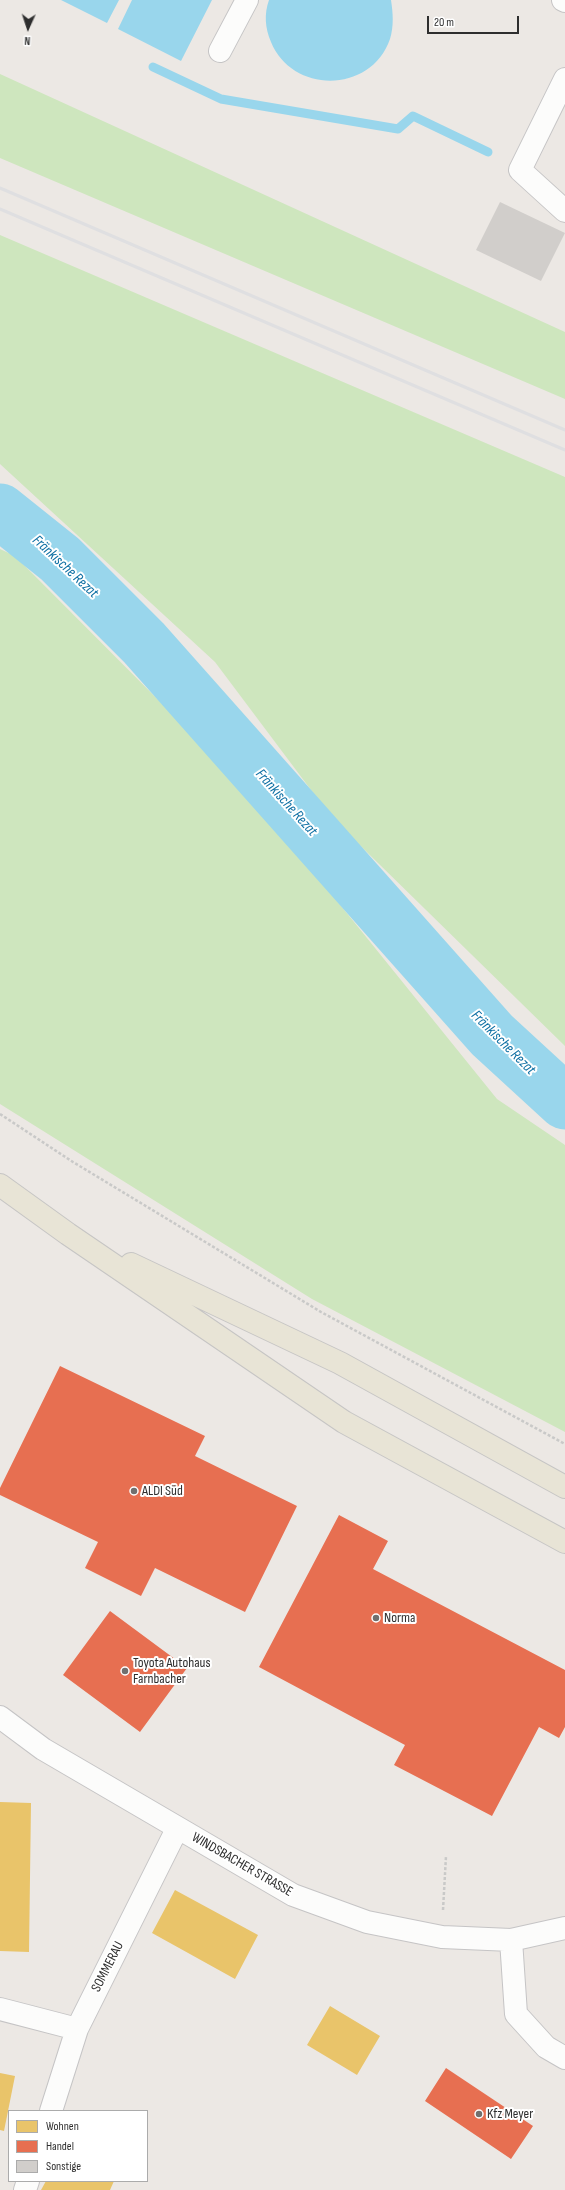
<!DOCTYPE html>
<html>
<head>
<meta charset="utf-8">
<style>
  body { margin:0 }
  #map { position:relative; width:565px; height:2190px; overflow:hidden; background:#ece8e4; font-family:"Sofia Sans Condensed",sans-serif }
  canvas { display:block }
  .legend { position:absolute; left:8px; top:2110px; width:140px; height:72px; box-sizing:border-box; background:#fff; border:1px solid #ababab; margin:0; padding:5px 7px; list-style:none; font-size:12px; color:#2e2e2e }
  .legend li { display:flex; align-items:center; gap:8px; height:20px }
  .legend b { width:20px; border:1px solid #ababab }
  .north { position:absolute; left:8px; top:8px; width:40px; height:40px; -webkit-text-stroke:3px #fff; paint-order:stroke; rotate:183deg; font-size:11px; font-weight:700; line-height:16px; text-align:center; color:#2e2e2e }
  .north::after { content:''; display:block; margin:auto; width:14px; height:18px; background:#2e2e2e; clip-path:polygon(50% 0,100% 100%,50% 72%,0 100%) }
  .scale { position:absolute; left:427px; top:16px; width:92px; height:18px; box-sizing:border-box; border:2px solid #2e2e2e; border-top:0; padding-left:5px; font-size:12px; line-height:14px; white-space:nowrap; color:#2e2e2e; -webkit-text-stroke:3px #fff; paint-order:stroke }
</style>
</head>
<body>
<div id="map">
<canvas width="565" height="2190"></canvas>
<ul class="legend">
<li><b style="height:11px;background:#e9c46a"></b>Wohnen</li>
<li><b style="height:11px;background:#e76f51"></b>Handel</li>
<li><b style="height:11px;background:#d1cecb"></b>Sonstige</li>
</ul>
<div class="north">N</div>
<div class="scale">20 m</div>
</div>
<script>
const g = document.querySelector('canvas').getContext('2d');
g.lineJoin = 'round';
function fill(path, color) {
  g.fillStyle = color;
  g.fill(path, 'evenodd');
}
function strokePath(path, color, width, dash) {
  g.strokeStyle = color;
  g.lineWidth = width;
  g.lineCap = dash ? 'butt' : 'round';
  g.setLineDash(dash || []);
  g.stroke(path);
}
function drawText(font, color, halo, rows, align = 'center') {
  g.font = font + ' "Sofia Sans Condensed",sans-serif';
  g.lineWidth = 4;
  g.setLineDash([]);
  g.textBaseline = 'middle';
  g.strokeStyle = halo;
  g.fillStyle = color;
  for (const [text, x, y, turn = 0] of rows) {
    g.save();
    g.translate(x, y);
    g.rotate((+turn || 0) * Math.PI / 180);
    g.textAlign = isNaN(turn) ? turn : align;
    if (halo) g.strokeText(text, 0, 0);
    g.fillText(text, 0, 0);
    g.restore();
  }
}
const green = new Path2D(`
  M0 74 565 332V399L0 158Z
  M0 235 565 477V1046L332 818 215 662 0 464Z
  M0 549 15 556 245 787 497 1099 565 1145V1432L312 1299 0 1104Z`);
const water = new Path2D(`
  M61 0H119L107 23Z
  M132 0H212L181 61 118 29Z
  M269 0H391C393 13 394 26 390 39 371 94 292 94 271 42 265 28 264 14 269 0Z`);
const homes = new Path2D(`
  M0 1802 31 1803 29 1952 0 1951Z
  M175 1890 258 1935 235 1979 152 1933Z
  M330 2006 380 2036 357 2075 307 2045Z
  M0 2073 15 2076 4 2131 0 2130Z
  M46 2181H114L110 2190H41Z`);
const shops = new Path2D(`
  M60 1366 205 1436 195 1456 297 1506 245 1612 155 1568 141 1596 85 1568 98 1542 0 1495V1488Z
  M339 1515 388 1541 373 1569 565 1670V1727L559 1738 539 1727 492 1816 394 1765 405 1745 259 1667Z
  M110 1611 187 1668 140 1732 63 1675Z
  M446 2068 533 2126 511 2159 425 2101Z`);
const stream = new Path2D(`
  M153 67 221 99 398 129 413 116 488 152`);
const river = new Path2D(`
  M0 511 60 559 144 643 492 1035 565 1102`);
const building = new Path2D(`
  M500 202 565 233 541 281 476 250Z`);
const path = new Path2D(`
  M0 1114 73 1162 321 1312 565 1444
  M443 1910 446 1856`);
const minor = new Path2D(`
  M563 0 565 1
  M220 51 247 0
  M565 79 520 170 565 211
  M0 1717 43 1749 293 1895 367 1922 442 1937 511 1940 565 1928
  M511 1940 516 2014 546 2047 565 2058
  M0 2009 77 2029
  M51 2111 77 2029 177 1829
  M25 2190 28 2181`);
const major = new Path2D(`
  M0 1185 68 1234 344 1422 565 1542
  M131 1264 340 1363 565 1487`);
const rail = new Path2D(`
  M0 188 565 430
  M0 209 565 450`);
const markers = [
  [134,1491,4,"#706f6e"],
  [376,1618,4,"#706f6e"],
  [125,1671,4,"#706f6e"],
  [479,2114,4,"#706f6e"]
];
const poiNames = [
  ["ALDI Süd",142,1491],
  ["Norma",384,1618],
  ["Toyota Autohaus",133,1663],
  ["Farnbacher",133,1679],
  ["Kfz Meyer",487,2114]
];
const streetNames = [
  ["WINDSBACHER STRASSE",242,1865,30],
  ["SOMMERAU",108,1967,-63]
];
const waterNames = [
  ["Fränkische Rezat",65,567,43],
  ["Fränkische Rezat",286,803,48],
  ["Fränkische Rezat",503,1043,45]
];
fill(green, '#cee6be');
fill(water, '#99d6ec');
fill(homes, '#e9c46a');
fill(shops, '#e76f51');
strokePath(stream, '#99d6ec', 9);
strokePath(river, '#99d6ec', 55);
fill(building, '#d1cecb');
strokePath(minor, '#c5c4c5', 24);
strokePath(major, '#c6c5c4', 24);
strokePath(path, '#c9c9c8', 2.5, [3, 2]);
strokePath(minor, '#fcfcfb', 22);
strokePath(major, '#e8e4d6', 22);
strokePath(rail, '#dfdfe1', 3);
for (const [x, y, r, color] of markers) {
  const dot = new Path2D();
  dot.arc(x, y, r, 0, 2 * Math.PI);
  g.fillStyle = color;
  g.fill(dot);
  strokePath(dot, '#fff', 1.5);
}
drawText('14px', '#2e2e2e', '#fff', poiNames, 'left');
drawText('14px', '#2e2e2e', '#fff', streetNames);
drawText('italic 15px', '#0d6fa3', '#fff', waterNames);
</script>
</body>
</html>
